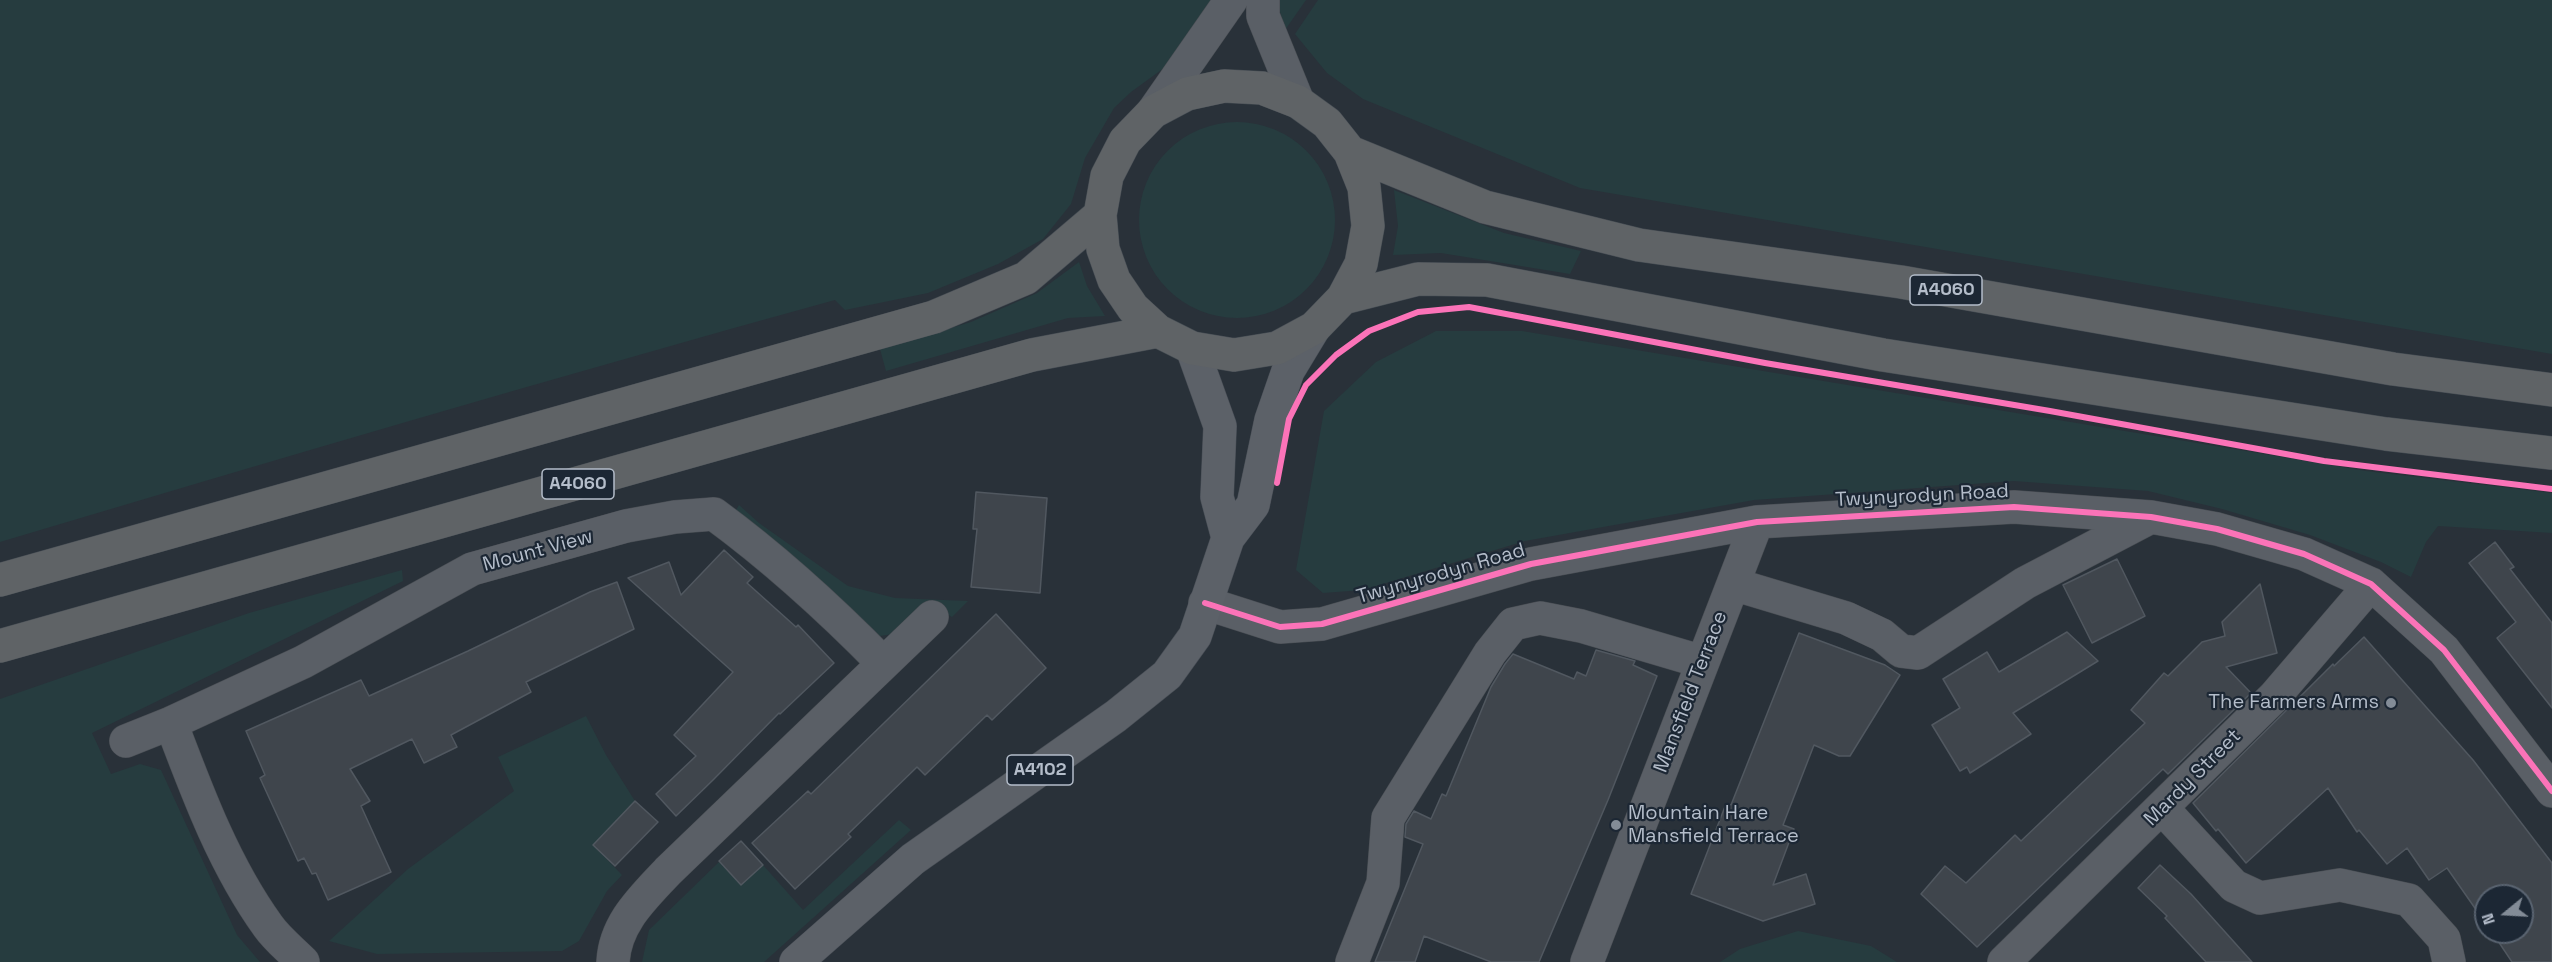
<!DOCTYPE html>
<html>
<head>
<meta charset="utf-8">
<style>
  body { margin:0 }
  #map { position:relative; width:2552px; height:962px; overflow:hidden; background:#293139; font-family:"Space Grotesk",sans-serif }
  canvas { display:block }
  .north { position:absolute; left:2474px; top:884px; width:60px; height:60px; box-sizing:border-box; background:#1c2734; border:2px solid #596370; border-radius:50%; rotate:252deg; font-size:16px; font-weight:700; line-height:24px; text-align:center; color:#b4bdca }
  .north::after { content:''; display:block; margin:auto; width:21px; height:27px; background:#838c97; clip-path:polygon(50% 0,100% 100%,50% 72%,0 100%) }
</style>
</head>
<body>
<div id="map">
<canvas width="2552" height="962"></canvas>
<div class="north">N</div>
</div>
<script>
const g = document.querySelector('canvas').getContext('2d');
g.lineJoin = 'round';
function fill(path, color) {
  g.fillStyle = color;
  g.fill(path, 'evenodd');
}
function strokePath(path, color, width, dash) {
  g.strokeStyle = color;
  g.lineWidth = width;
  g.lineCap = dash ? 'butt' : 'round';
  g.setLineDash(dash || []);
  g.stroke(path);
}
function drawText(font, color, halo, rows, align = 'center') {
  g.font = font + ' "Space Grotesk",sans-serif';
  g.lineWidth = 4.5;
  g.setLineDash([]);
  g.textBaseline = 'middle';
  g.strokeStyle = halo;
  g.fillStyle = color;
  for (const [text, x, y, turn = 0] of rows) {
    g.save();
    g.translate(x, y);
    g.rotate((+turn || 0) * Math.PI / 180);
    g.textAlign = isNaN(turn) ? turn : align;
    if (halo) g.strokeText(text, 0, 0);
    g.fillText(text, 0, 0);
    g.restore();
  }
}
const green = new Path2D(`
  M0 0H1211L1164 68 1131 92 1114 108 1085 158 1071 204 1043 239 998 264 928 293 845 310 835 300C556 377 278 459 0 542Z
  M1280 0H1306L1285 30 1279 8Z
  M1318 0H2552V354L1580 188 1363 99 1327 73 1295 34Z
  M1139 220a98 98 0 1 1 196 0a98 98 0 1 1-196 0Z
  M1394 190 1504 233 1581 251 1570 274 1441 253 1393 255 1398 226Z
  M1079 262 1087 286 1105 316 1068 318 886 371 880 349 971 322 1037 293Z
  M1436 331H1522L2366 471 2552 493V533L2438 526 2426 542 2411 577 2381 562 2310 535 2222 509 2148 491 2014 481 1754 500 1525 541 1363 590 1323 593 1296 570 1324 411 1376 362Z
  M739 505 759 523 848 586 895 598 968 601 952 617 931 604 901 633 872 637 735 512Z
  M402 570 403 581 92 733 111 774 140 764 161 770 237 935 260 962H0V699L249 613Z
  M586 716 606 755 635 801 593 845 622 875 607 891 579 941 562 951 377 954 329 941 408 869 514 791 498 757Z
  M899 820 911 830 764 962H642L649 930 719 862 741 885 763 865 803 910Z
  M1798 931 1871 946 1897 962H1720L1740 949Z`);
const building = new Path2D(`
  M976 492 1047 498 1040 593 971 587 977 529H973Z
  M2495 542 2514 567 2510 569 2552 623V708L2497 638 2516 622 2469 563Z
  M724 550 753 577 747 583 796 627 798 625 834 663 780 714 779 713 713 780 676 816 656 794 696 756 674 735 733 672 628 578 669 562 681 595Z
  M2117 559 2145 616 2092 643 2063 585Z
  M617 582 634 629 526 682 531 692 451 735 457 747 424 763 412 739 350 769 370 801 361 806 391 872 328 900 316 873 312 874 304 858 298 861 260 778 265 775 246 731 361 680 369 696 468 651 590 592Z
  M2260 584 2277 653 2226 667 2251 693 2168 774 2163 769 1977 947 1921 894 1945 866 1966 883 2015 835 2021 841 2145 723 2131 710 2164 673 2168 676 2202 642 2225 636 2222 622Z
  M996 614 1046 668 992 720 987 715 925 775 917 767 848 834 851 837 795 889 752 843 808 791 811 794Z
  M2067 632 2098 661 2013 713 2031 734 1970 773 1967 767 1960 771 1932 725 1960 708 1943 679 1987 652 1999 672Z
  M1799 633 1885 665 1900 675 1850 756H1839L1814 745 1783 825 1794 829 1773 885 1806 874 1815 904 1763 921 1691 894 1726 804 1731 805Z
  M2364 637 2473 760 2552 863V962H2512L2492 932H2522V896H2486V924L2447 868 2429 880 2407 848 2387 864 2359 830 2357 832 2328 788 2246 863 2218 829 2216 831 2193 803 2333 664 2334 666Z
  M1596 650 1635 661 1633 665 1657 676 1608 800 1539 962H1491L1424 936 1415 962H1375L1423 844 1405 837 1406 824 1414 811 1431 819 1442 794 1446 796 1491 687 1505 664 1513 654 1574 679 1577 672 1586 676Z
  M635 801 658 822 615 866 593 845Z
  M741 841 763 865 741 885 719 861Z
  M2160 865 2191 894 2252 962H2206L2165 918 2167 916 2138 888Z`);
const minor = new Path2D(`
  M1263 0V16L1298 102
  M1153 112 1231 0
  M1733 584 1846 618 1882 635 1901 651 1918 653 2025 583 2151 517
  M1205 603 1280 627 1322 624 1531 564 1757 522 2014 507 2151 517 2217 529 2304 554 2371 584 2444 650 2552 791
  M171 723C197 792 224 865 268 926 277 939 291 950 303 962
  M126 741 171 723 303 662 472 569 626 526 675 517 714 514C774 558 831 610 883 663
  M2162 808 2234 886 2260 898 2340 885 2409 900 2444 939 2449 962
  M613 962C615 923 643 898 668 871L932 617
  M1352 962 1383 883 1388 818 1490 653 1513 624 1540 618 1581 626 1703 662
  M1587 962 1757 522
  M2004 962 2274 697 2371 584`);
const major = new Path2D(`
  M1192 348 1220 426 1217 497 1228 538
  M796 962 913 859 1116 716 1167 675 1195 636 1228 538 1253 505 1271 420 1288 371 1314 328`);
const highway = new Path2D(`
  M1350 152 1364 187 1368 226 1361 264 1343 298 1314 328 1277 348 1234 355 1192 348 1158 331 1133 308 1114 280 1103 249 1100 215 1107 176 1125 141 1153 112 1187 94 1224 86 1262 88 1298 102 1327 123 1350 152 1485 207 1639 245 1901 282 2393 369 2552 390
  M1343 298 1418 279 1487 280 1883 355 2386 434 2552 453
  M0 580 934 317 1026 278 1100 215
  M0 646 1032 355 1158 331`);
const cycleway = new Path2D(`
  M1277 483 1289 419 1306 385 1336 355 1369 331 1418 312 1469 307 1765 363 2050 411 2324 461 2552 489
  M1205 603 1280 627 1322 624 1531 564 1757 522 2014 507 2151 517 2217 529 2304 554 2371 584 2444 650 2552 791`);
const markers = [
  [2391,703,6,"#838c97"],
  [1616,825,6,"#838c97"]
];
const shields = [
  [1946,290,72],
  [578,484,72],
  [1040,770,66]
];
const shieldNames = [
  ["A4060",1946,290],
  ["A4060",578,484],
  ["A4102",1040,770]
];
const streetNames = [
  ["Twynyrodyn Road",1922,496,-3],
  ["Mount View",538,551,-15],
  ["Twynyrodyn Road",1441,574,-16],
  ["Mansfield Terrace",1691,692,-69],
  ["Mardy Street",2193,778,-45]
];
const poiNames = [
  ["The Farmers Arms",2379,703],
  ["Mountain Hare",1628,814,"left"],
  ["Mansfield Terrace",1628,837,"left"]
];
fill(green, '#263c3f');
fill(building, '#3f454c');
strokePath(building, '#515860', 1.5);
strokePath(minor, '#484d53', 34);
strokePath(major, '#474d55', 34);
strokePath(highway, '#464d54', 34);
strokePath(minor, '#5a5f66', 33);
strokePath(major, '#5c6168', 33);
strokePath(highway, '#5f6366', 33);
strokePath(cycleway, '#fb73b8', 6);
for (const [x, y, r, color] of markers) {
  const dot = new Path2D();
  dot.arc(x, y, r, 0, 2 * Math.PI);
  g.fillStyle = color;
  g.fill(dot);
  strokePath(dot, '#1c2734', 2);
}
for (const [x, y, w] of shields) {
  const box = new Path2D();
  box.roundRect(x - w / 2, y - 15, w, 30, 4.5);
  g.fillStyle = '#1c2734';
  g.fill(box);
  strokePath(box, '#b4bdca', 1.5);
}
drawText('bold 18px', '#b4bdca', null, shieldNames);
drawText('20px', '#b4bdca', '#1c2734', streetNames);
drawText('20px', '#b4bdca', '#1c2734', poiNames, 'right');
</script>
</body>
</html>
